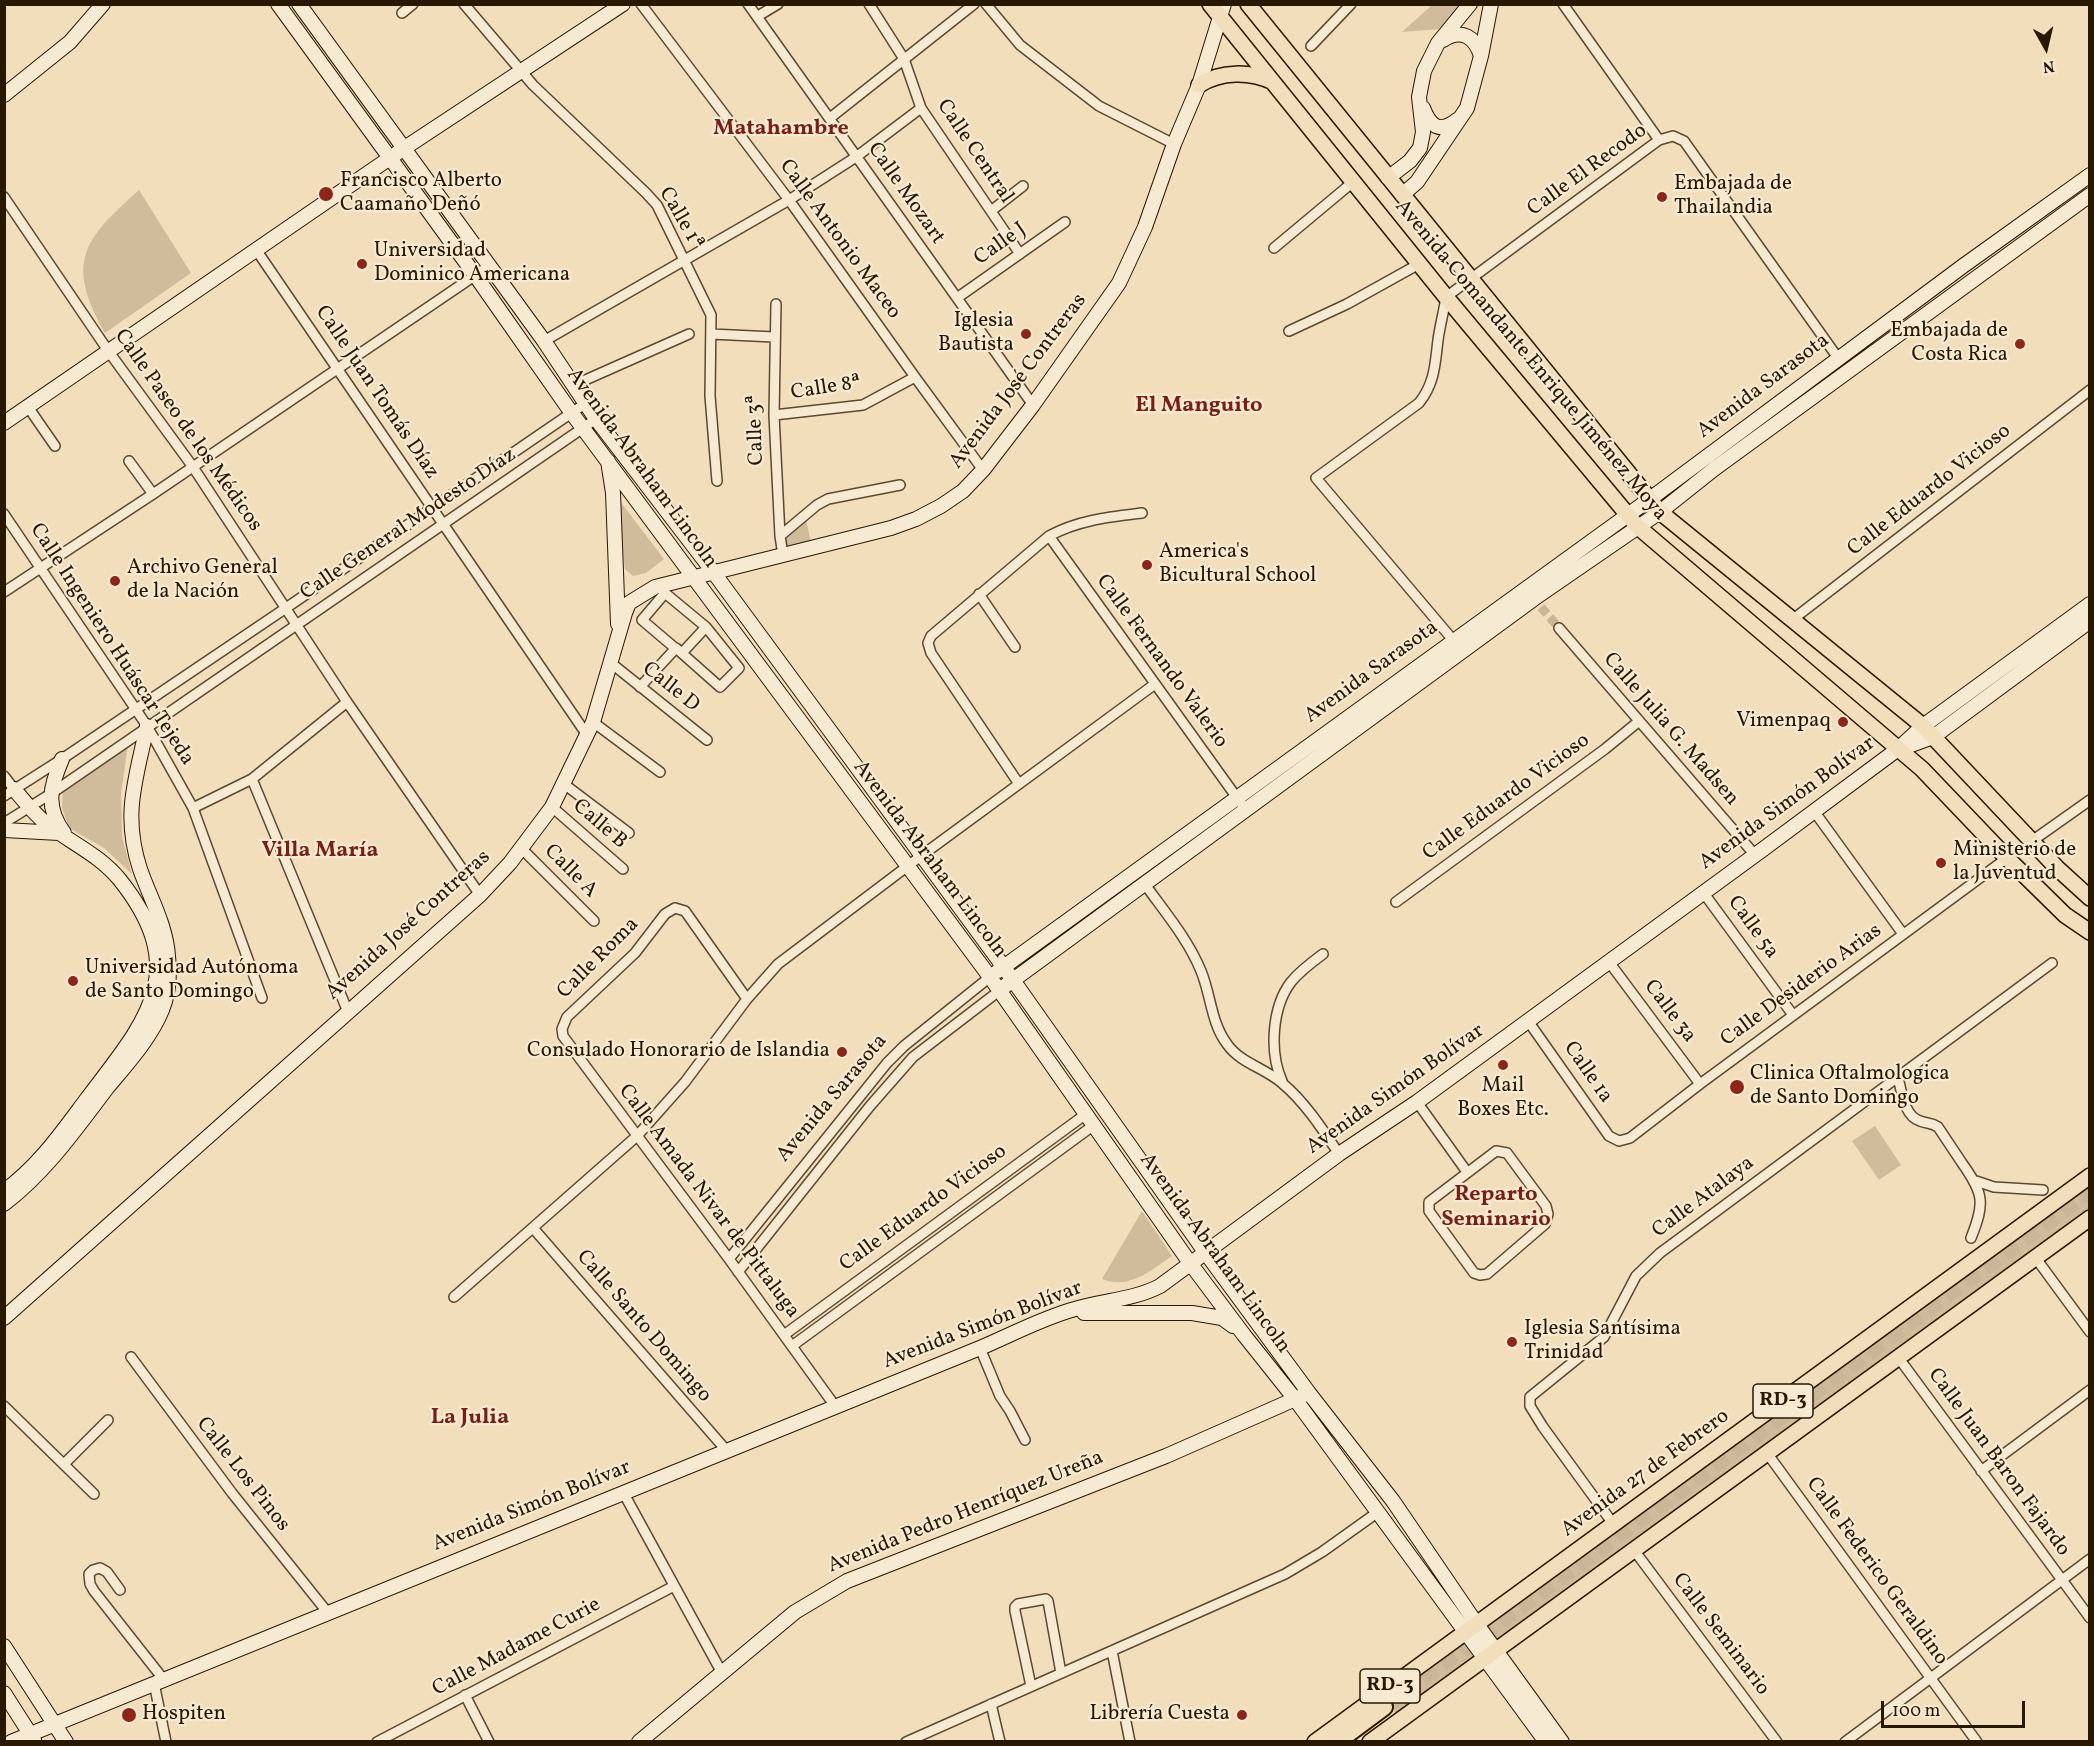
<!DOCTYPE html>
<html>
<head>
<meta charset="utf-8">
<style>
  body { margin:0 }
  #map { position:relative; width:2094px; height:1746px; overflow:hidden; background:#f2debb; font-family:Vollkorn,serif }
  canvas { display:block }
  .frame { position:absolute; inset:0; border:6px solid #291800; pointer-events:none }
  .north { position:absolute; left:2016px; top:18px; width:60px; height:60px; -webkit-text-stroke:4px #f7ead3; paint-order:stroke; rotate:172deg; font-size:16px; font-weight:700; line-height:24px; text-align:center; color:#291800 }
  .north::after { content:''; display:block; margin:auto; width:21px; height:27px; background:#291800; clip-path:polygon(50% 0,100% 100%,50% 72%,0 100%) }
  .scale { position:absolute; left:1881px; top:1701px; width:144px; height:27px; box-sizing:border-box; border:3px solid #291800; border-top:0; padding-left:8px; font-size:18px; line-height:21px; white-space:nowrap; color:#291800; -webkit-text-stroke:4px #f7ead3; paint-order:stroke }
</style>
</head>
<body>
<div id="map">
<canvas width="2094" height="1746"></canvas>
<div class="frame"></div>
<div class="north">N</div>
<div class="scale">100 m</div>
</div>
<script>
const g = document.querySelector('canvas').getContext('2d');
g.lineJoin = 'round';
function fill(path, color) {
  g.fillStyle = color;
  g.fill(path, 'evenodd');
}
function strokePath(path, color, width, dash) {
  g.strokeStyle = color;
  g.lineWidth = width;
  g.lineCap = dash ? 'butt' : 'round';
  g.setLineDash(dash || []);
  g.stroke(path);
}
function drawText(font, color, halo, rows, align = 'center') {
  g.font = font + ' Vollkorn,serif';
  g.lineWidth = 4.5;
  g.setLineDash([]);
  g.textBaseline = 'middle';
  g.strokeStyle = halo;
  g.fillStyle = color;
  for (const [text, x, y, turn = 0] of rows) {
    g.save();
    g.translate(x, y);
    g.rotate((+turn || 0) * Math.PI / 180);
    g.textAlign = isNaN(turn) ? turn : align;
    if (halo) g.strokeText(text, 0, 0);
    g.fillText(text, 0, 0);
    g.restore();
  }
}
const green = new Path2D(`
  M1432 5H1463L1441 29 1402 32Z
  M139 190 191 273 105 333C65 262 83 240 139 190Z
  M616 496 664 559 646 573 633 576 625 569 615 503Z
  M806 520 811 542 786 548 783 538Z
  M128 744 121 794 122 837 132 874 104 848 69 828 62 807 63 790Z
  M1875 1126 1901 1165 1879 1180 1852 1141Z
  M2089 1180V1214L1399 1717 1382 1697Z
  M1142 1211 1172 1256C1150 1271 1129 1290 1102 1279Z`);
const streetTunnel = new Path2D(`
  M1541 607 1559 628`);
const highwayTunnel = new Path2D(`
  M1384 1707 2090 1191`);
const street = new Path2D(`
  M464 4 533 85 646 193 657 205 711 315 710 396 717 481
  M641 4 789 200 915 377 983 470
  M748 4 1033 405
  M869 4 904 59 921 108 1020 254
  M986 4 1020 45 1099 106 1174 144
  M1563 4 1659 140
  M402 13 413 4
  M758 16 778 4
  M1311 46 1351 4
  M830 118 974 4
  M4 197 109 352 193 467 347 702 480 895
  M991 211 1023 186
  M1274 248 1353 182
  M257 251 587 735
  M957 298 1065 222
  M776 304 774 415 780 536 783 555
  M1289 331 1347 304 1419 264
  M711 334 774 337
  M544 341 789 200 856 157 921 108
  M574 385 689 334
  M28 407 55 446
  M774 415 863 405 915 377
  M129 461 153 494
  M4 514 147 726 193 808 262 998
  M780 536 817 505 828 499 900 485
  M1049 536 1245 809
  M4 592 153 494 489 266
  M979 594 1015 647
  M1792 620 2090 390
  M1559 628 1755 855
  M1453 640 1316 478 1419 403C1435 383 1435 364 1438 340 1440 325 1444 311 1446 297L1659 140 1673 136 1684 141 1838 358
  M675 648 642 620 665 593 706 627 682 653
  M611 663 707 740
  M640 687 676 648 720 687 739 668 706 627
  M593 722 660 772
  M4 776 14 789
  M252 779 348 1012
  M564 784 629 833
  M1019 784 931 653 928 643 931 636 1049 536C1078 520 1109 517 1142 513
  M4 796 62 759 286 608 586 403
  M552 807 623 869
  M193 808 252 779 347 702
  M1814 811 1903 934
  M4 823 52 793 596 419
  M2032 841 2090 800
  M521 848 594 921
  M1144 883C1164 911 1188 939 1201 971 1211 995 1211 1023 1227 1044 1240 1063 1265 1068 1282 1083 1305 1102 1323 1130 1339 1154
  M1703 892 1793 1015
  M1396 902 1605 749 1638 722
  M1609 962 1700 1084
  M747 999 685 911 675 908 665 914 635 953 567 1017 562 1029 563 1036 729 1259 835 1406
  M1528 1021 1609 1136 1619 1141 1630 1138 1700 1084 2007 858
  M1898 1078C1902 1092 1904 1116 1920 1121 1927 1124 1931 1122 1938 1127 1946 1139 1954 1151 1962 1163 1984 1194 1985 1203 1971 1238
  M1282 1081C1269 1052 1272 1007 1291 982 1300 971 1312 962 1323 954
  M1417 1102 1467 1172
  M1496 1151 1507 1153 1546 1206 1548 1214 1545 1224 1487 1274 1480 1275 1474 1273 1429 1211V1202Z
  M1976 1181 1994 1187 2043 1190
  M533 1228 726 1450
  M2035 1257 2090 1332
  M729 1259 887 1063 904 1046 990 977
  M738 1272 870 1106 913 1057 999 991
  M454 1297 637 1136 685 1082 747 999 778 964 921 856 1155 684
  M784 1335 1086 1114
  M792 1346 1094 1125
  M980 1348 1000 1396 1010 1411 1025 1440
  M131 1357 232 1493 328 1613
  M1898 1357 2090 1618
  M4 1406 94 1494
  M1767 1453 1977 1742
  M64 1464 108 1420
  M1981 1471 2090 1390
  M623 1492 722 1673
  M1614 1525 1543 1427 1530 1406V1397L1604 1337 1636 1276 1660 1253 2052 963
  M1634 1550 1777 1742
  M120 1590 107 1572 100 1568 93 1570 89 1574 90 1584 94 1591 164 1680
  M1112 1651 1130 1742
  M154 1683 166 1742
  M1031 1686 1015 1611V1607L1018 1604 1046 1599 1048 1601 1061 1673
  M465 1695 489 1742
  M991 1704 1000 1742
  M377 1742 674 1586
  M906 1742 1285 1574 1322 1552 1378 1512
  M1845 1742 2090 1559`);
const secondary = new Path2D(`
  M278 4 475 275 571 412 990 977 1190 1263 1244 1335 1295 1399 1546 1742
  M299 4 544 341 596 419 714 573 1003 966 1205 1252 1309 1393 1393 1501 1476 1623 1562 1742
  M1443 40C1462 28 1475 37 1481 56
  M4 95 70 42 103 4
  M1423 108C1430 126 1439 134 1457 120
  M1388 178 1410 161 1420 148 1423 132 1419 97 1424 71 1438 43 1470 4
  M1402 195 1417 182 1467 108 1481 56 1491 4
  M4 423 403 149 623 4
  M608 461 613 493 618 624
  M1903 748 1933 737 2090 621
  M62 759C50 787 45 807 64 833
  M4 830 59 833
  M998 971 1650 499 1963 266 2090 175
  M1005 986 1535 598 1660 512 1714 469 2090 195
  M4 1191C38 1167 62 1132 86 1100 144 1023 194 973 120 880 101 856 73 844 48 825 35 815 25 802 14 789
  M4 1204C46 1172 76 1129 107 1088 127 1064 150 1039 162 1010 169 993 170 974 168 956 166 925 150 898 140 869 122 814 136 780 147 726
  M1084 1313H1192L1222 1318 1233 1326
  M4 1318 480 895 510 863 552 807 593 722 625 613 629 603 655 587 891 528 916 519 941 506 963 491 983 470 1033 405 1119 283 1145 227 1174 144 1199 85 1224 4
  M4 1646 66 1742
  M4 1693 34 1740
  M11 1742 980 1348C1011 1335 1042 1318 1075 1309 1104 1300 1133 1300 1160 1286L1339 1154 1417 1102 1762 850 1898 749 1923 726 2090 604
  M639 1742 795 1612 847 1581 1166 1456 1302 1396`);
const primary = new Path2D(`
  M1210 4 1446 297 1637 526 1922 769 2007 858 2065 915 2090 932
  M1248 4 1660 512 1923 726 2057 868 2090 898
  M1199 85C1221 71 1250 71 1273 82
  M1315 1742 2090 1176
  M1370 1742 2090 1218`);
const highway = new Path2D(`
  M1337 1742 1384 1707`);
const markers = [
  [326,194,8,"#8f2418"],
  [1662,197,6,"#8f2418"],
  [362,264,6,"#8f2418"],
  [1026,334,6,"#8f2418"],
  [2020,344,6,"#8f2418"],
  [1147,565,6,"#8f2418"],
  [115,581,6,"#8f2418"],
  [1843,722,6,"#8f2418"],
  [1941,863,6,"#8f2418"],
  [73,981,6,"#8f2418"],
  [842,1052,6,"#8f2418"],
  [1503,1065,6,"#8f2418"],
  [1737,1087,8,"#8f2418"],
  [1512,1342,6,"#8f2418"],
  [129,1715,8,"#8f2418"],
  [1242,1715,6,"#8f2418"]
];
const shields = [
  [1783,1401,60],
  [1390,1686,60]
];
const shieldNames = [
  ["RD-3",1783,1401],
  ["RD-3",1390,1686]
];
const streetNames = [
  ["Calle Central",974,152,56],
  ["Calle El Recodo",1588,171,-36],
  ["Calle Mozart",905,194,55],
  ["Calle 1ª",680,219,60],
  ["Calle Antonio Maceo",839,240,54],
  ["Calle J",1001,245,-35],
  ["Avenida Comandante Enrique Jiménez Moya",1530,361,50],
  ["Avenida José Contreras",1019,382,-53],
  ["Avenida Sarasota",1764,387,-37],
  ["Calle 8ª",826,389,-9],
  ["Calle Juan Tomás Díaz",376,393,56],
  ["Calle 3ª",757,430,-92],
  ["Calle Paseo de los Médicos",187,431,55],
  ["Avenida Abraham Lincoln",641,469,54],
  ["Calle Eduardo Vicioso",1930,491,-38],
  ["Calle General Modesto Díaz",409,525,-34],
  ["Calle Ingeniero Huáscar Tejeda",111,645,57],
  ["Calle Fernando Valerio",1161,662,54],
  ["Avenida Sarasota",1372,673,-36],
  ["Calle D",670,688,39],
  ["Calle Julia G. Madsen",1670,730,49],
  ["Calle Eduardo Vicioso",1507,798,-36],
  ["Avenida Simón Bolívar",1788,804,-36],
  ["Calle B",599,825,41],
  ["Avenida Abraham Lincoln",929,860,53],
  ["Calle A",570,872,45],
  ["Avenida José Contreras",409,926,-42],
  ["Calle 5a",1752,928,54],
  ["Calle Roma",599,959,-45],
  ["Calle Desiderio Arias",1802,986,-36],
  ["Calle 3a",1669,1012,53],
  ["Calle 1a",1587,1073,55],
  ["Avenida Simón Bolívar",1396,1090,-35],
  ["Avenida Sarasota",833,1099,-50],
  ["Calle Atalaya",1704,1198,-37],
  ["Calle Amada Nivar de Pittaluga",708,1202,53],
  ["Calle Eduardo Vicioso",924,1209,-36],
  ["Avenida Abraham Lincoln",1214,1254,54],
  ["Avenida Simón Bolívar",983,1326,-21],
  ["Calle Santo Domingo",643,1327,49],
  ["Calle Juan Baron Fajardo",1998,1463,54],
  ["Avenida 27 de Febrero",1646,1474,-36],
  ["Calle Los Pinos",242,1475,52],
  ["Avenida Simón Bolívar",532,1507,-22],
  ["Avenida Pedro Henríquez Ureña",966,1513,-22],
  ["Calle Federico Geraldino",1876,1572,54],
  ["Calle Seminario",1720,1635,53],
  ["Calle Madame Curie",517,1648,-28]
];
const poiNames = [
  ["Francisco Alberto",340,182],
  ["Caamaño Deñó",340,206],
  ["Embajada de",1674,185],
  ["Thailandia",1674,209],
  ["Universidad",374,252],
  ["Dominico Americana",374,276],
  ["Iglesia",1014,322,"right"],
  ["Bautista",1014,346,"right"],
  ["Embajada de",2008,332,"right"],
  ["Costa Rica",2008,356,"right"],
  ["America's",1159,553],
  ["Bicultural School",1159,577],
  ["Archivo General",127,569],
  ["de la Nación",127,593],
  ["Vimenpaq",1831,722,"right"],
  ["Ministerio de",1953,851],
  ["la Juventud",1953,875],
  ["Universidad Autónoma",85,969],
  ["de Santo Domingo",85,993],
  ["Consulado Honorario de Islandia",830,1052,"right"],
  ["Clinica Oftalmologica",1750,1075],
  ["de Santo Domingo",1750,1099],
  ["Mail",1503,1087,"center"],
  ["Boxes Etc.",1503,1111,"center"],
  ["Iglesia Santísima",1524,1330],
  ["Trinidad",1524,1354],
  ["Hospiten",142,1715],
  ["Librería Cuesta",1230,1715,"right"]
];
const neighbourhoodNames = [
  ["Matahambre",781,130],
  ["El Manguito",1199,407],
  ["Villa María",320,852],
  ["Reparto",1496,1196],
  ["Seminario",1496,1221],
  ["La Julia",470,1419]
];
fill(green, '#d0bc9b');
strokePath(streetTunnel, '#cab696', 9, [9, 4.5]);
strokePath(highwayTunnel, '#cab696', 16, [16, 8]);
strokePath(street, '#5b4a2f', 12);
strokePath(secondary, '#291800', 16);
strokePath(primary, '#291800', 18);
strokePath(highway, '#291800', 20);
strokePath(street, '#f7ead3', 9);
strokePath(secondary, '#f7ead3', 14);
strokePath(primary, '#f2debb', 15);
strokePath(highway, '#f2debb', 16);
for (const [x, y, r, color] of markers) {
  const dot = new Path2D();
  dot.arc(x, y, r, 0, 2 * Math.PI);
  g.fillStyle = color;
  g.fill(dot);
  strokePath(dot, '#f7ead3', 2);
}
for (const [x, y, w] of shields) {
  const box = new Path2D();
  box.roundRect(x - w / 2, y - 17, w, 34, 4.5);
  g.fillStyle = '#f7ead3';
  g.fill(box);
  strokePath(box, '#291800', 1.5);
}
drawText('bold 20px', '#291800', null, shieldNames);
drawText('21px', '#291800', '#f7ead3', streetNames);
drawText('21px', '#291800', '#f7ead3', poiNames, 'left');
drawText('bold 22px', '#7a1f14', '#f7ead3', neighbourhoodNames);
</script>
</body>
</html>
